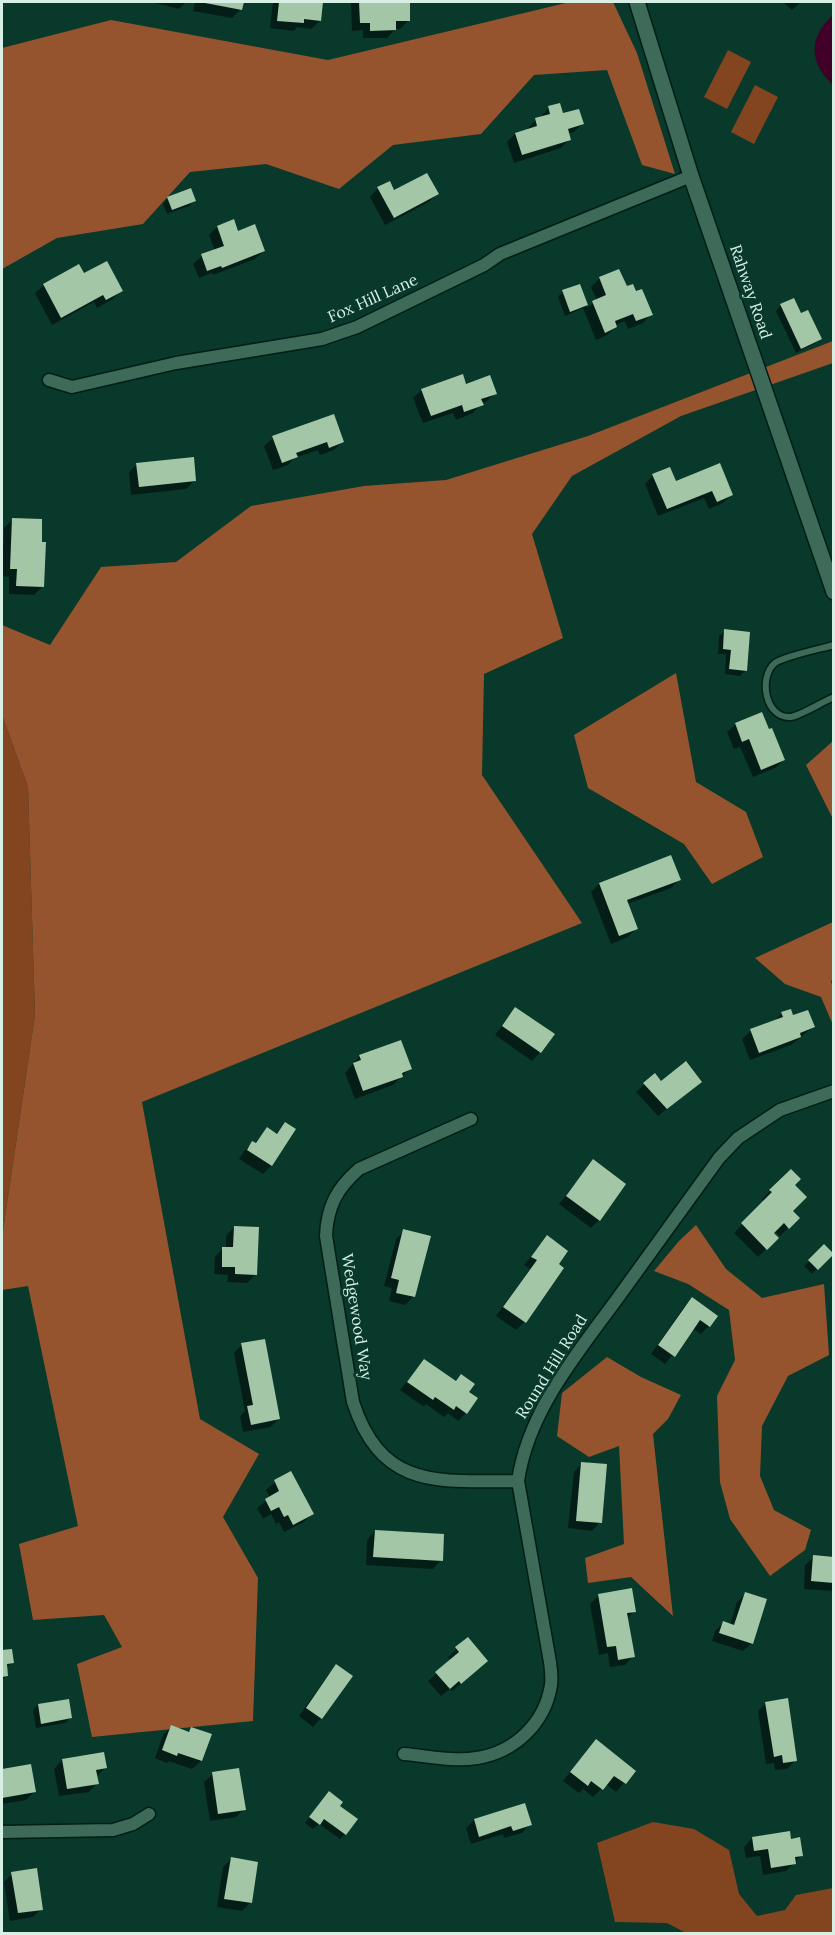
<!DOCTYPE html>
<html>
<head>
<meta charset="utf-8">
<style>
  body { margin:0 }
  #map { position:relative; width:835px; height:1935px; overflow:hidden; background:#08392b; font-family:Lora,serif }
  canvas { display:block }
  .frame { position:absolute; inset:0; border:3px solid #d7efe5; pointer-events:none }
</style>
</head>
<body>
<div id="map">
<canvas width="835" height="1935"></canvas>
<div class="frame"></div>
</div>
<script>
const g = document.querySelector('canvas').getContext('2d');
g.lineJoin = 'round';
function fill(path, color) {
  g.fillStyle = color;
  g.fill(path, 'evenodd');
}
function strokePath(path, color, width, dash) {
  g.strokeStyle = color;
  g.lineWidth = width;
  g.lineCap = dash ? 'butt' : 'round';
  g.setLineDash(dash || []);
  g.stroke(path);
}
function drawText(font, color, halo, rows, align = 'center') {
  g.font = font + ' Lora,serif';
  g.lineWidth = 6;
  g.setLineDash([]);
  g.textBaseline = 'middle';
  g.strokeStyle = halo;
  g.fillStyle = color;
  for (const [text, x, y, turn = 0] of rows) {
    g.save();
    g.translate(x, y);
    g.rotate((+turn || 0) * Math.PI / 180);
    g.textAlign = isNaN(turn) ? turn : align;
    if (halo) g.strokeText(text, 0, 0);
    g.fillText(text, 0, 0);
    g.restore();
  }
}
const green = new Path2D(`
  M728 50 751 62 727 109 704 97Z
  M755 85 778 97 754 144 731 132Z
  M2 715 28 787 35 1015 2 1237Z
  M653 1822 694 1829 729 1850 739 1894 757 1916 785 1910 796 1895 833 1888V1933H686L667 1923 615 1922 597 1843Z`);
const forest = new Path2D(`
  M570 2H613L637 53 675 174 642 165 607 70 534 75 481 134 393 145 339 189 266 164 190 172 143 224 57 238 2 269V48L111 20 328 60Z
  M833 341V363L681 416 572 476 532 534 563 638 484 674 482 775 582 923 142 1102 200 1419 259 1454 223 1517 258 1578 253 1721 92 1737 77 1664 122 1647 104 1615 33 1620 19 1544 78 1526 28 1286 2 1290V1237L35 1015 28 787 2 715V625L50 645 101 567 176 562 251 506 364 486 446 480 588 436Z
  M676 673 696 782 746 812 763 857 712 884 684 844 588 788 574 735Z
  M833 741V819L806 765Z
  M833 922 834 978 831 981 833 988V1025L821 997 785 984 755 958Z
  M696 1225 726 1269 762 1298 824 1284 829 1355 788 1376 762 1426 760 1476 774 1510 811 1530 805 1550 770 1576 730 1519 720 1482 717 1396 735 1360 729 1310 688 1284 654 1271 679 1241Z
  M607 1357 641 1377 681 1395 668 1419 653 1434 673 1616 631 1577 588 1583 585 1558 624 1544 619 1446 589 1457 557 1436 562 1393Z`);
const water = new Path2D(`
  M833 15V85C809 63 808 37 833 15Z`);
const shadow = new Path2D(`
  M151 2H186L179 9Z
  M195 2H242L241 9 232 18 193 11Z
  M273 2H322L320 21 311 29 297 27 294 31 270 28Z
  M351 2H408L409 20 400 29H395L387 38H363V30L352 31Z
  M783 2H801L792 10Z
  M549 108 582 124 574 132 567 134 569 140 561 148 514 163 507 142 515 134 528 130V128L536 120 541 118V116Z
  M378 188 394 192 437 194 429 202 385 225 370 197Z
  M168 198 194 201 189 206 167 214 163 204Z
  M217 227 238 233 264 251 255 259 213 275 212 273 199 278 193 264 202 256 215 251 209 235Z
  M83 275 121 291 113 299 97 308 94 302 52 325 35 293 44 285Z
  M600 278 626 288 651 314 643 323 628 329 625 321 615 325 616 327 607 335 596 340 583 308 565 316 558 297 563 291 579 285 587 308 597 300 591 287Z
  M781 305 801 315 820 339 814 344 796 353 776 311Z
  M465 386 495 393 487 401 481 404 473 413 456 420 453 413 423 423 413 398 422 390Z
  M273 438 342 442 334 450 320 455 318 450 294 458 288 465 273 470 264 446Z
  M137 464 195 480 186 489 131 495 129 472Z
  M653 475 675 482 731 495 723 503 709 509 704 498 658 516 645 484Z
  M12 520 42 587 34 595 9 594V577L2 576 4 528Z
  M725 631 746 670 740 676 725 674 726 654H718L719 636Z
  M736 724 768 731 784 760 775 768 753 777 740 747 734 749 727 732Z
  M679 880 671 888 627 904 636 929 628 937 611 944 591 892 599 884Z
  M515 1009 540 1052 532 1061 495 1035Z
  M782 1013 813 1027 791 1045 750 1060 742 1039 751 1031 774 1022Z
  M360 1056 410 1069 393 1085 355 1099 345 1073Z
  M655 1075 661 1083 700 1082 658 1116 636 1092Z
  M285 1124 294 1130 271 1166 263 1174 239 1159 244 1151 253 1143 254 1144 267 1129 275 1135Z
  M593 1161 599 1220 591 1228 559 1204Z
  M791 1171 793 1185 791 1211 798 1218 780 1236 775 1231 772 1233 777 1238 758 1257 734 1233 764 1202 762 1199Z
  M234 1227 256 1274 247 1283 227 1282 228 1275 214 1274 215 1257 223 1248H226V1236Z
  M404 1231 429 1237 413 1297 405 1305 389 1301 392 1288 384 1286 396 1239Z
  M547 1237 524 1322 516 1330 496 1316 530 1269 524 1265Z
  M824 1247 831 1254 812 1274 804 1266Z
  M692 1299 709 1326 701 1334 693 1329 665 1364 651 1354 684 1307Z
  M242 1344 279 1419 270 1427 243 1432 240 1416 245 1411 234 1353Z
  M424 1361 467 1392 466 1413 458 1421 448 1413 444 1417 426 1404 424 1407 400 1390Z
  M582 1463 600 1522 592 1531 568 1528 574 1472Z
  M291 1473 312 1514 304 1522 284 1532 279 1522 276 1524 271 1514 263 1519 257 1508 270 1498 266 1490 275 1482Z
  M375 1531 441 1560 433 1569 366 1565 367 1540Z
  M814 1557 834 1558V1591L804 1589 805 1565Z
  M745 1594 752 1643 743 1651 712 1641 715 1631 723 1623 730 1625 737 1602Z
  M599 1595 634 1611 627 1619 633 1656 625 1665 610 1667 608 1653 599 1655 590 1604Z
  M468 1639 478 1669 452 1691 450 1689 441 1696 428 1681 451 1661 448 1657Z
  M11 1650 13 1662 6 1668 7 1675 2 1681V1652Z
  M336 1666 321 1718 313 1727 299 1716 328 1675Z
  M766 1703 796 1760 787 1769 775 1770 774 1763 766 1764 758 1711Z
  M38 1705 70 1718 65 1723 36 1728 33 1710Z
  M171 1727 187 1733 191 1728 210 1735 201 1761 192 1769 169 1761 167 1763 155 1758 163 1735Z
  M588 1749 634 1771 616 1792 606 1784 593 1797 583 1789 579 1793 563 1781Z
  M62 1760 105 1768 96 1777 97 1783 89 1792 59 1796 54 1769Z
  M30 1766 34 1792 26 1800 2 1804V1770Z
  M213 1774 244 1809 236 1817 210 1821 204 1782Z
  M324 1799 338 1806 345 1834 340 1839 319 1824 313 1829 305 1823Z
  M474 1820 530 1824 522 1833 504 1838 503 1834 471 1844 466 1828Z
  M752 1838 790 1841 802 1855 786 1871 763 1875 760 1856 746 1858 744 1847Z
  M231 1859 250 1903 242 1911 217 1907 223 1867Z
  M12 1874 41 1909 33 1917 10 1921 4 1882Z`);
const building = new Path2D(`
  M200 2H244L242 10Z
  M279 2H323L321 21 304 19V23L277 21Z
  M359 2H410V21H396V30L370 31V23H360Z
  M560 103 563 113 579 109 584 124 568 129 571 140 522 155 515 133 537 126 535 118 550 114 548 106Z
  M427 173 439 194 394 218 377 187 390 181 394 190Z
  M191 188 196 201 172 210 167 197Z
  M234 219 238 231 255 224 265 251 222 268 221 266 207 271 201 254 224 246 217 226Z
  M107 261 123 291 106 300 103 295 61 318 43 284 79 264 84 273Z
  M619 269 627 286 633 284 636 291 642 289 653 315 636 321 633 314 615 321 617 327 605 333 592 301 606 295 599 277Z
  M580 284 588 305 570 312 562 290Z
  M794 298 801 313 808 310 822 339 801 349 780 304Z
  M463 374 466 384 490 375 497 394 481 399 484 405 464 412 462 405 431 416 421 389Z
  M334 414 344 442 329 448 327 442 296 453 298 457 282 463 272 436Z
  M194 457 196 481 139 487 136 463Z
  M720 463 733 495 717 502 712 491 667 509 652 474 670 467 676 481Z
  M12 518 42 519V542H46L44 587 16 586 17 569H10Z
  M724 629 750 632 747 671 729 669 731 650 723 649Z
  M762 712 769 729 772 728 785 760 761 770 749 739 742 742 735 723Z
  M671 855 681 880 627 900 638 929 619 936 599 883Z
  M515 1007 555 1034 541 1053 502 1026Z
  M791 1009 793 1015 808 1010 815 1027 800 1033 801 1037 759 1053 750 1029 783 1017 781 1012Z
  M401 1040 412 1069 402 1073 403 1077 363 1091 353 1063 361 1060 359 1055Z
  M686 1061 702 1082 667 1109 643 1083 655 1073 661 1081Z
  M285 1122 296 1129 272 1166 247 1150 252 1141 256 1143 267 1127 277 1134Z
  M593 1159 626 1184 600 1221 566 1196Z
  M791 1169 801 1179 795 1185 807 1197 793 1211 800 1218 789 1229 784 1223 774 1233 779 1238 767 1250 741 1223 772 1192 769 1190Z
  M234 1226 259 1227 257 1275 235 1274V1267H222V1247H233Z
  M403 1229 431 1236 415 1297 396 1293 399 1280 391 1278Z
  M547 1235 568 1251 559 1264 564 1268 526 1323 503 1307 537 1260 531 1257Z
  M824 1244 834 1254 818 1270 808 1260Z
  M692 1297 718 1316 710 1327 700 1320 675 1357 658 1345Z
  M265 1339 280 1419 251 1425 247 1406 253 1405 241 1343Z
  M424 1359 456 1381 461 1374 475 1384 469 1392 478 1398 467 1414 456 1406 454 1410 435 1397 433 1400 407 1382Z
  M581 1462 607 1464 602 1523 576 1521Z
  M291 1471 314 1514 293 1525 288 1515 284 1517 279 1507 271 1511 265 1499 279 1491 274 1480Z
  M375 1530 444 1534 443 1561 373 1557Z
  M813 1555 834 1557V1583L811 1581Z
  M632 1588 636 1612 627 1613 635 1657 618 1660 616 1646 607 1647 598 1594Z
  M745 1592 767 1599 753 1644 719 1633 723 1621 734 1625Z
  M468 1637 488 1661 461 1684 459 1681 450 1689 435 1672 459 1652 455 1647Z
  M12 1649 14 1663 7 1664 8 1676 2 1677V1650Z
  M336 1664 353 1676 322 1719 306 1708Z
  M788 1698 797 1761 783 1763 782 1755 774 1757 765 1702Z
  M69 1699 72 1718 41 1724 38 1704Z
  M171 1725 189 1732 191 1727 212 1734 202 1761 178 1753 177 1756 162 1750Z
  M596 1739 636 1771 626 1784 614 1776 603 1790 591 1781 588 1786 570 1772Z
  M104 1752 107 1768 96 1770 99 1784 67 1789 62 1759Z
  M31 1764 36 1792 2 1798V1769Z
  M239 1768 246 1810 218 1814 212 1772Z
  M329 1791 343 1802 340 1806 358 1819 346 1835 324 1819 320 1825 309 1817Z
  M525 1803 532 1825 513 1831 511 1826 479 1837 474 1819Z
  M790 1831 791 1839 800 1837 803 1856 795 1857 796 1864 771 1868 768 1849 754 1851 752 1837Z
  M231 1857 258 1862 252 1903 224 1899Z
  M37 1868 43 1910 18 1913 11 1872Z`);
const service = new Path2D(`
  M834 645C820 649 785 656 775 663 758 677 765 719 791 717 802 715 822 702 834 697`);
const minor = new Path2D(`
  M49 380 72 387 176 363 322 339 357 327 484 265 500 254 691 176
  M471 1119 359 1169C337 1188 327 1207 326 1236L353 1402C382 1491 440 1481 518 1481
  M404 1754C428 1756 453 1762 477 1758 515 1752 545 1723 551 1685 552 1677 551 1669 550 1662L518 1481C528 1411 577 1354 617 1299 651 1252 685 1205 719 1158L738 1138 780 1110 834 1091
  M2 1832 113 1830 133 1824 149 1814`);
const tertiary = new Path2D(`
  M637 2 691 176 834 592`);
const streetNames = [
  ["Rahway Road",750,292,71],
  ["Fox Hill Lane",373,299,-24],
  ["Wedgewood Way",356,1317,81],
  ["Round Hill Road",552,1367,-58]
];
fill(green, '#834520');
fill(forest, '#96542e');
fill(water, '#400028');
fill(shadow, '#0007');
fill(building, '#a3c6a7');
strokePath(service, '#001e14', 9);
strokePath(minor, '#001e14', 15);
strokePath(tertiary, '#001e14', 18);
strokePath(service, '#3d6a59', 6);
strokePath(minor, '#3d6a59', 12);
strokePath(tertiary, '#3d6a59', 15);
drawText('16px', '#d7efe5', '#08392b', streetNames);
</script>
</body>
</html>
